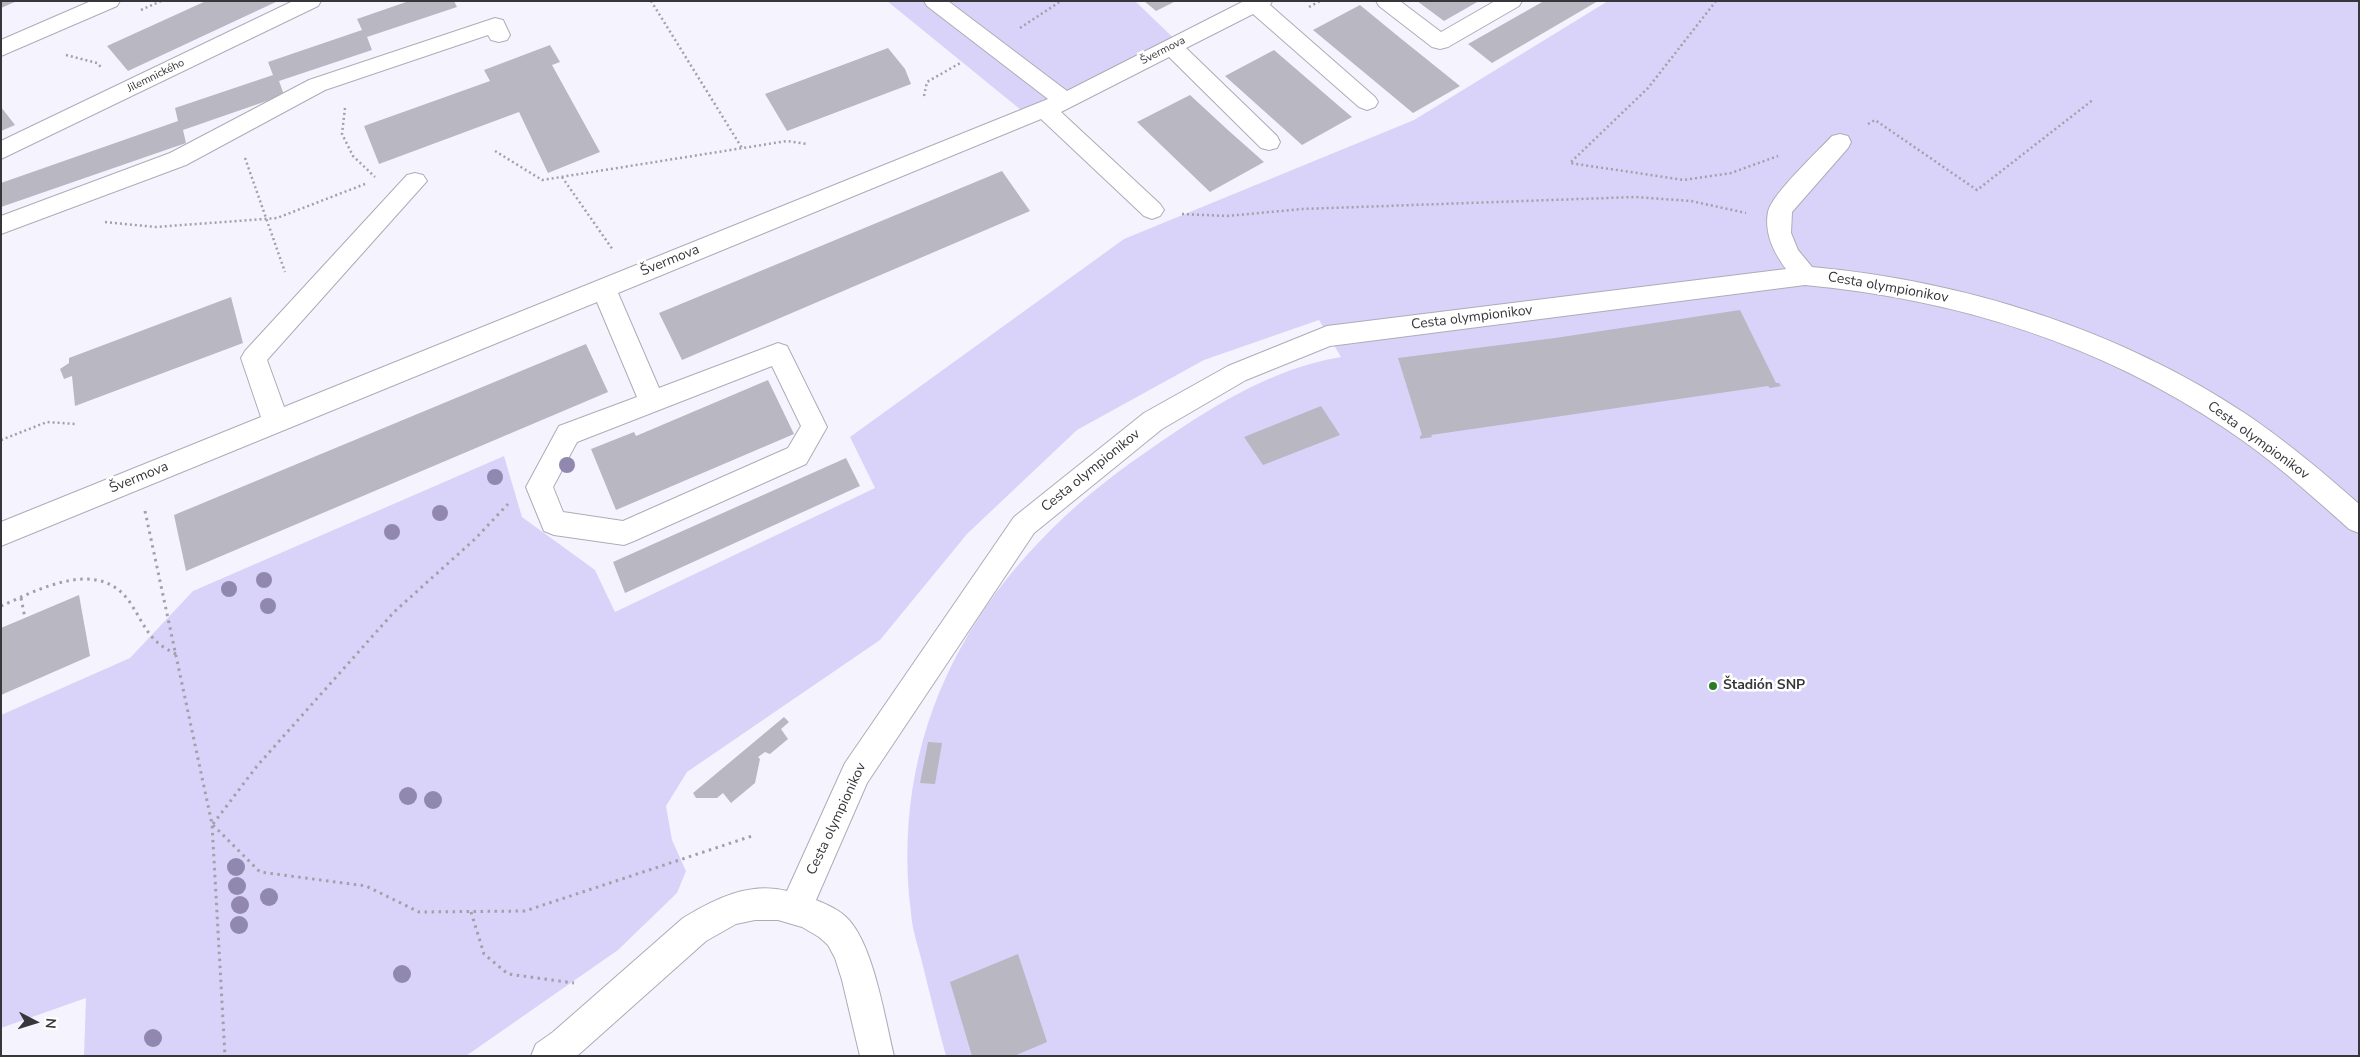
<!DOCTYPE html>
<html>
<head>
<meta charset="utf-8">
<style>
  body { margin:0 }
  #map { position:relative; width:2360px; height:1057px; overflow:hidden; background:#f5f4fe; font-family:"Nunito Sans",sans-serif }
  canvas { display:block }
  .frame { position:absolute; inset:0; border:2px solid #37373b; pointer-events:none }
  .north { position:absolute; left:10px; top:997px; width:50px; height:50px; -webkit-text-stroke:4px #fff; paint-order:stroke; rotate:95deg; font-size:14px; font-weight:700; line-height:20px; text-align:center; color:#37373b }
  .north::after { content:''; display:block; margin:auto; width:18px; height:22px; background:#37373b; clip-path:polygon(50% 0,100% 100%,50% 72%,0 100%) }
</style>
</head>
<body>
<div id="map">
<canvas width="2360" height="1057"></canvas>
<div class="frame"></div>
<div class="north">N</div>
</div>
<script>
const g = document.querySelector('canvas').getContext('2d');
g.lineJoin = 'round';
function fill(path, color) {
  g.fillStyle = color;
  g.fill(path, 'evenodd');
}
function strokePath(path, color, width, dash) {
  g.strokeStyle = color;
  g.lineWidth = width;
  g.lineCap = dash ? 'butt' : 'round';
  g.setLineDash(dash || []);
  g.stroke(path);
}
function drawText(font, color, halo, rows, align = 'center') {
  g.font = font + ' "Nunito Sans",sans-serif';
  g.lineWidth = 5;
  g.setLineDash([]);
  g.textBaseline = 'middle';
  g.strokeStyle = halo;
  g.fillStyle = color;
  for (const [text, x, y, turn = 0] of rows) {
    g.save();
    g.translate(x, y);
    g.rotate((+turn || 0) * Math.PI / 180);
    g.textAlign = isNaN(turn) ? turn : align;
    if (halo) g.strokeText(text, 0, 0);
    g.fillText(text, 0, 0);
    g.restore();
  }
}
const green = new Path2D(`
  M887 1H1135L1184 48 1032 119Z
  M1608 1H2359V1056H946C937 1023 929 991 921 958 917 943 912 928 911 913 887 714 989 558 1149 450 1208 409 1269 369 1341 357L1319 320 1204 360 1077 430 967 534 880 640 687 772 666 806 672 840 686 871 677 893 618 950 466 1056H84L86 998 1 1028V715L130 658 193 591 504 456 522 517 595 570 615 612 875 488 850 437 1124 239 1414 120Z`);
const building = new Path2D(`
  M1 1H17L1 8Z
  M206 1H278L128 71 107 46Z
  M409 1H454L457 7 367 37 372 50 279 81 284 95 183 130 186 143 1 207V183L178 121 175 108 273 75 268 62 362 30 357 19Z
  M1144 1H1176L1156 11Z
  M1417 1H1479L1444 21Z
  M1544 1H1598L1492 63 1468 44Z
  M1360 5 1399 37 1460 86 1413 113 1313 30Z
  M550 45 560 62 552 65 600 152 548 173 519 112 379 164 364 126 490 81 484 70Z
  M888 48 905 69 911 84 787 131 765 94Z
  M1274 50 1339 106 1352 117 1302 145 1225 76Z
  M1190 95 1229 131 1264 162 1210 192 1137 122Z
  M1 107 15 125 1 131Z
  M1002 171 1030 211 682 360 659 313Z
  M231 297 243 343 75 406 72 376 64 379 60 369 69 363V358Z
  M1740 310 1776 383H1779L1781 386 1770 388 1768 386 1431 435 1432 437 1420 439V436L1422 435 1398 358 1555 338Z
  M586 344 608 392 186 571 174 515Z
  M768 380 794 434 616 510 591 449 634 432 636 436Z
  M1321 406 1340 435 1263 465 1244 437Z
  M846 458 860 486 625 593 613 562Z
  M79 595 90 656 1 695V628Z
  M784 717 789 722 781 729 788 739 770 754 765 752 758 757 760 759 755 783 731 803 723 793 717 798H696L693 793Z
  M928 742 942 743 935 784 920 783Z
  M1018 954 1047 1042 1014 1056H972L950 982Z`);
const pathFar1 = new Path2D(`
  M651 1 742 148
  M1716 1 1648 88 1570 163 1684 180 1731 173 1778 156
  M1309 7 1320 1
  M141 10 161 1
  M1020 28 1061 1
  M66 55 97 63 102 68
  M924 96 927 82 962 62
  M345 108 342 134 353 156 375 177
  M1868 124 1875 120 1977 190 2094 99
  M495 151 542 180 787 141 807 144
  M245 158 285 272
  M562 177 613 250
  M1182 214 1227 216 1302 209 1635 197 1691 201 1746 213
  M105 222 156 227 277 218 365 184
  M1 440 47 422 76 424`);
const path = new Path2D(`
  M145 511 212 824 225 1056
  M21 598 25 618
  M1 606C40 589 100 556 131 604 146 627 148 641 176 654
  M213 824 257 766 394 612 475 539 508 504
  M213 825 260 872 366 886 419 912 525 911 755 835
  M471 912 484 954 508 974 574 983`);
const minor = new Path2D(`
  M91 1H120L117 6 1 56V40Z
  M293 1H321L318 6 1 159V141Z
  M924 1H948L1067 91 1244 1H1272L1270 5 1375 97 1378 102 1375 107 1367 110 1359 107 1253 14 1186 48 1277 136 1280 142 1277 148 1269 150 1261 148 1169 57 1061 112 1160 204 1164 210 1160 216 1152 219 1144 216 1041 119 618 293 659 388 778 343 787 346 827 427 806 464 634 541 624 545 554 535 544 531 526 487 559 426 637 397 597 302 1 546V522L261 417 241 358 245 351 407 175 415 173 423 175 427 181 267 360 284 407 1048 99 927 6ZM772 366 801 426 788 448 623 521 563 512 553 487 577 442Z
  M1376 1H1400L1441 32 1495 1H1522L1519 6 1448 47 1440 49 1432 47 1379 6Z
  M495 18 503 20 510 35 507 40 499 42 491 40 488 35 325 90 186 165 1 234V216L170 153 309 80Z
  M1840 134 1848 136 1851 142 1848 148 1792 212 1791 233 1798 250 1812 267C1964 281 2118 329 2246 414 2286 441 2323 472 2359 504V533L2349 529C2310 494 2270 458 2226 429 2100 344 1956 299 1805 285L1330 346 1246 380 1162 429 1034 533 867 783 816 900C828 905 840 910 849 920 874 948 885 1019 894 1056H860L842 980 835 958 828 945 819 937 802 927 778 920H755L736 924 706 941 577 1056H531L536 1044 553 1032 683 918C714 899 750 881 787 891L845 763 1014 517 1144 413 1228 366 1327 326 1786 269C1774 253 1764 233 1768 212 1771 195 1818 151 1832 136Z`);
const trees = [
  [567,465,8],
  [495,477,8],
  [440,513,8],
  [392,532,8],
  [264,580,8],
  [229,589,8],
  [268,606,8],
  [408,796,9],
  [433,800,9],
  [236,867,9],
  [237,886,9],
  [269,897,9],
  [240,905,9],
  [239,925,9],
  [402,974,9],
  [153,1038,9]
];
const markers = [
  [1713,686,5,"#2b7b25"]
];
const farStreetnames = [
  ["Švermova",1163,51,-27],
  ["Jilemnického",156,76,-26]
];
const streetNames = [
  ["Švermova",670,261,-22],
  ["Cesta olympionikov",1888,288,10],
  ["Cesta olympionikov",1472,318,-7],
  ["Cesta olympionikov",2258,441,36],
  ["Cesta olympionikov",1091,471,-39],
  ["Švermova",139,478,-22],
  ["Cesta olympionikov",837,819,-65]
];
const poiNames = [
  ["Štadión SNP",1723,686]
];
fill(green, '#d9d3f9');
fill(building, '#b8b7c2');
strokePath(minor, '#adacb7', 2);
strokePath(pathFar1, '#a1a1a8', 2.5, [2, 3]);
strokePath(path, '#a1a1a8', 3, [2.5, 4.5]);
fill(minor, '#fff');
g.fillStyle = '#9188af';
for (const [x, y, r] of trees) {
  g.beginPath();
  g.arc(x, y, r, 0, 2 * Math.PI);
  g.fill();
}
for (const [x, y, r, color] of markers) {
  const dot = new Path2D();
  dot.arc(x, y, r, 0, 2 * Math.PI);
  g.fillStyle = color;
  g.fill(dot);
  strokePath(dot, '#fff', 2);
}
drawText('11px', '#37373b', '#fff', farStreetnames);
drawText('14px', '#37373b', '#fff', streetNames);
drawText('bold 14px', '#37373b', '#fff', poiNames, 'left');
</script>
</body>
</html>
